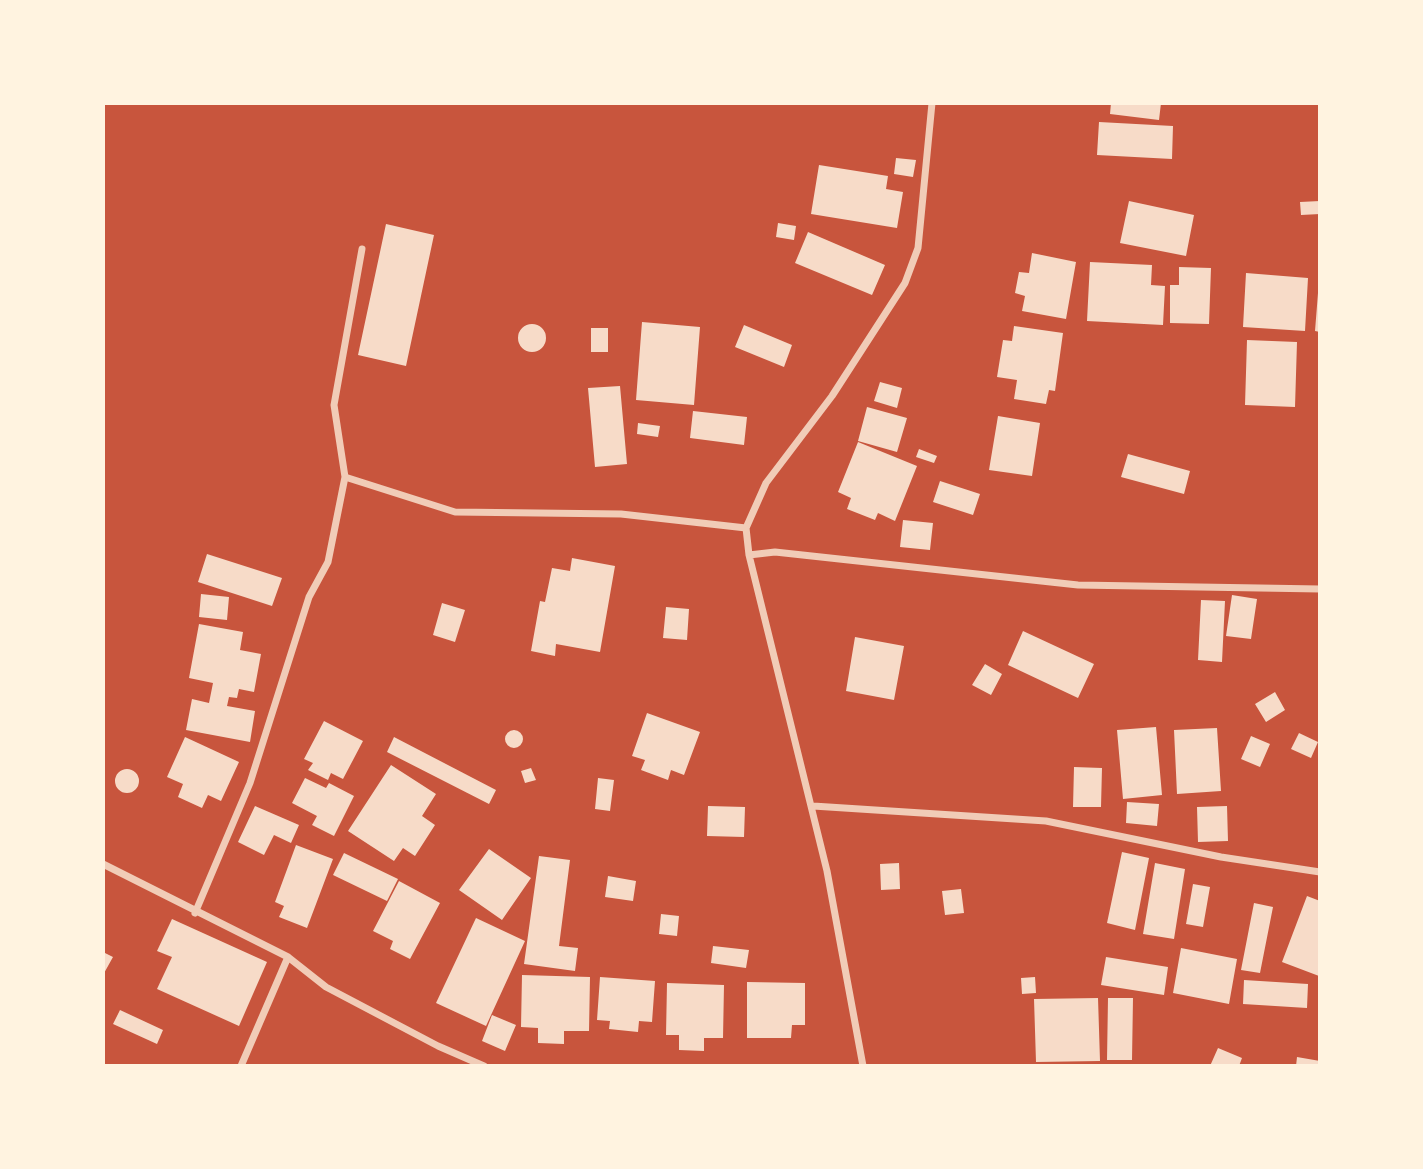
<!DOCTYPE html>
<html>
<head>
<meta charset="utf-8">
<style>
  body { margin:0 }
  #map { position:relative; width:1423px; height:1169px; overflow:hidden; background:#c8553d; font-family:"Playfair Display",serif }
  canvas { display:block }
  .frame { position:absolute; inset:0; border:105px solid #fff3e0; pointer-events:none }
</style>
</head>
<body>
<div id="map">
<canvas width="1423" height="1169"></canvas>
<div class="frame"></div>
</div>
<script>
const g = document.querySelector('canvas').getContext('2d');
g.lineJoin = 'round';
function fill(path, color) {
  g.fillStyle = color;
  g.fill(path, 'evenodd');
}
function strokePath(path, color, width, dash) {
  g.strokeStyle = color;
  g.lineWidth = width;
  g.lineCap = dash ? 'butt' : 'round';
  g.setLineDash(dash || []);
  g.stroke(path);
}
const building = new Path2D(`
  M1111 103H1161L1159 120 1110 114Z
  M1099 122 1173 126 1172 159 1097 155Z
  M896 158 916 160 913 177 894 174Z
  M819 165 888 176 886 189 903 192 897 228 811 214Z
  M1129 201 1194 215 1186 256 1120 243Z
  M1320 201V214L1301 215 1300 202Z
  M778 223 796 226 794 240 776 237Z
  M386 224 434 235 406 366 358 355Z
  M808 232 885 265 872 295 795 263Z
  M1032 253 1076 262 1066 319 1022 311 1025 296 1015 293 1019 272 1029 273Z
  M1090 262 1152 265 1151 285 1165 286 1163 325 1087 321Z
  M1179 267 1211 268 1209 324 1170 323V285H1179Z
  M1246 273 1308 278 1305 331 1243 327Z
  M1318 293H1320V332L1315 331Z
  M642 322 700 327 694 405 636 400Z
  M518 338a14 14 0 1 1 28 0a14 14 0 1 1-28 0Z
  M744 325 792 345 784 367 735 347Z
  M1014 326 1063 333 1055 391 1049 390 1046 404 1014 399 1017 380 997 377 1003 340 1012 341Z
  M591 328H608V352H591Z
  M1247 340 1297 342 1295 407 1245 405Z
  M880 382 902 388 897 408 874 401Z
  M620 386 627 464 595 467 588 388Z
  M867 407 907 418 897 452 858 441Z
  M693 411 747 417 744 445 690 438Z
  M998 416 1040 423 1032 476 989 470Z
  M638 423 660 426 658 437 637 434Z
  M858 442 917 466 895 521 878 513 875 520 847 509 851 498 838 492Z
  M919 449 937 456 934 463 916 457Z
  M1128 454 1190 471 1184 494 1121 477Z
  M940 481 980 494 973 515 933 502Z
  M903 520 933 523 930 550 900 547Z
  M207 554 282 578 272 606 198 582Z
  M572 558 615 566 600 652 556 644 555 656 531 651 540 601 545 602 552 568 570 571Z
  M201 594 229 597 227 620 199 617Z
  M1232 595 1257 599 1251 639 1226 636Z
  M1201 600 1225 601 1222 662 1198 660Z
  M442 603 465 610 455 642 433 635Z
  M666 607 689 609 687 640 663 638Z
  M199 624 243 632 240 650 261 654 254 692 239 689 237 698 229 697 227 706 255 711 250 742 186 730 192 699 209 703 213 683 189 678Z
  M1023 631 1094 664 1078 698 1008 665Z
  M855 637 904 646 894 700 846 691Z
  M985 664 1002 674 991 695 972 685Z
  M1275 692 1285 710 1266 722 1255 704Z
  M647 713 700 732 684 775 671 770 668 780 641 770 645 760 632 756Z
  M324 721 363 741 343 779 331 773 328 780 308 770 313 763 304 759Z
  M1156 727 1162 795 1123 799 1117 730Z
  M1217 728 1221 791 1177 794 1174 730Z
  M505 739a9 9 0 1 1 18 0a9 9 0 1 1-18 0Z
  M1299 733 1318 742 1311 758 1291 749Z
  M1251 736 1270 744 1260 767 1241 759Z
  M185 737 239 762 221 801 208 795 202 808 178 797 183 784 167 777Z
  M394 737 496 790 489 804 387 752Z
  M391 765 436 794 422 816 435 825 415 856 403 848 394 861 348 831Z
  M1074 767 1102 768 1101 807H1073Z
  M531 768 536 780 525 783 521 771Z
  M115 781a12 12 0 1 1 24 0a12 12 0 1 1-24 0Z
  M305 778 326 788 329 783 354 796 334 836 312 825 317 816 292 803Z
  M598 778 614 780 610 811 595 809Z
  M1127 802 1159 804 1157 826 1126 823Z
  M255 806 299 825 291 843 274 835 264 855 238 842Z
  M708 806 745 807 744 837 707 836Z
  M1227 806 1228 841 1198 842 1197 807Z
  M296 845 333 859 307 928 279 917 284 906 275 902Z
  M489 849 531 878 502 920 459 890Z
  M1122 852 1149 858 1135 930 1107 923Z
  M344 853 398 879 387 901 333 875Z
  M539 856 570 860 559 946 578 948 575 971 524 964Z
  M899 863 900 889 881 890 880 864Z
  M1155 863 1185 869 1174 939 1143 934Z
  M608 876 636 881 633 901 605 897Z
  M399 881 440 903 410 959 390 949 393 941 373 931Z
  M1193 884 1210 887 1203 927 1186 924Z
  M961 889 964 913 945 915 942 891Z
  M1307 896 1320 901 1319 976 1282 962Z
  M1254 903 1273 907 1260 973 1241 970Z
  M661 914 679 916 677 936 659 934Z
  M476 918 525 941 486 1026 436 1003Z
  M172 919 267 962 239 1026 157 989 172 957 157 951Z
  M713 946 749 950 746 968 711 963Z
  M1181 948 1237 959 1229 1004 1173 993Z
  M103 952 113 957 103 975Z
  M1106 957 1168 967 1164 995 1101 985Z
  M522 975 590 977 589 1031H564V1044L538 1043V1028L521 1027Z
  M600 977 655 981 652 1022 639 1021 638 1032 609 1029 610 1021 597 1020Z
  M1035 977 1036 993 1022 994 1021 978Z
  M1244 980 1308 984 1307 1008 1243 1004Z
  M747 982 805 983V1025H792L791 1038H747Z
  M667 983 724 985 723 1038H704V1051L679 1050V1035H666Z
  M1098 998 1100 1061 1036 1062 1034 999Z
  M1108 998H1133L1132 1060H1107Z
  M120 1010 163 1030 157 1044 113 1024Z
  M492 1015 516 1025 505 1051 482 1041Z
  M1218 1048 1242 1058 1239 1066H1210Z
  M1297 1057 1320 1061V1066H1296Z`);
const minor = new Path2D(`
  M345 477 455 512 621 514 746 528
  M749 555 775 552 1078 585 1320 589
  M813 806 1046 821 1221 857 1320 872
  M103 864 288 957 326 987 438 1046 484 1066
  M195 913 250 783 309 597 328 562 345 477 334 405 362 249
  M241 1066 288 957
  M863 1066 827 871 749 555 746 528 766 483 832 396 905 283 918 248 932 103`);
fill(building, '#f7dbc8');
strokePath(minor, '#f1ccb7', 7);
</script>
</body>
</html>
